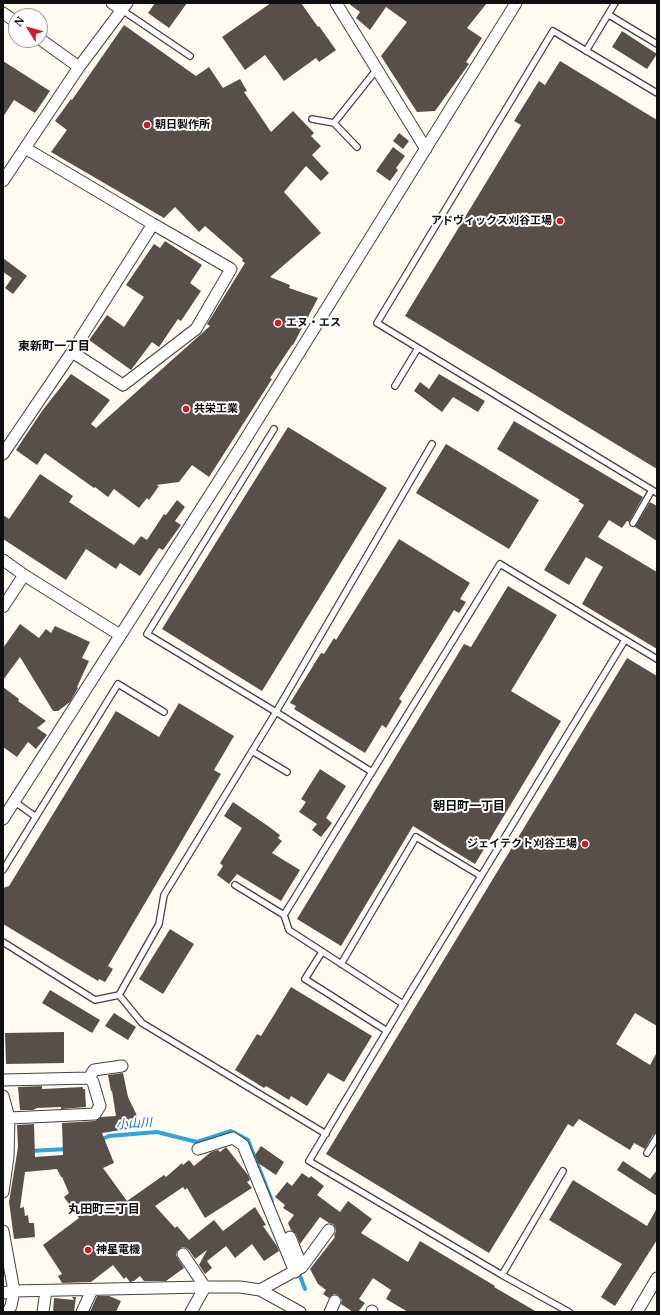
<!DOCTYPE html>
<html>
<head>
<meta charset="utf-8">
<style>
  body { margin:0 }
  #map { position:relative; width:660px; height:1315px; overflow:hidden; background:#fffbf1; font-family:"Noto Serif",serif }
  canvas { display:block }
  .frame { position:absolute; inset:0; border:4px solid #0f0f0f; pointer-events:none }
  .north { position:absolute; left:8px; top:8px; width:40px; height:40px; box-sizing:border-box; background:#fff; border:1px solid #9f9f9f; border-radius:50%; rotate:307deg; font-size:11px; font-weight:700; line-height:16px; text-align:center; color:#0f0f0f }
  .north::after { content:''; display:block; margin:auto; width:14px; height:18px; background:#cf1730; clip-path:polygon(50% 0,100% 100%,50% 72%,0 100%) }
</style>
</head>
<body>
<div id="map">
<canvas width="660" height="1315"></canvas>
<div class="frame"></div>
<div class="north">N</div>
</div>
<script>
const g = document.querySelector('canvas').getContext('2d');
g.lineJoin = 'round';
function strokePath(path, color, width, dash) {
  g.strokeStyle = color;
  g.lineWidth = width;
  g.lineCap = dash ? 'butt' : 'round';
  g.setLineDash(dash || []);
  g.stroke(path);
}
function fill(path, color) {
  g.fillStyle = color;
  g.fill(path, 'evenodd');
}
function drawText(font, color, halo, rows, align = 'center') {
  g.font = font + ' "Noto Serif","Noto Sans JP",serif';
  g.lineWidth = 4;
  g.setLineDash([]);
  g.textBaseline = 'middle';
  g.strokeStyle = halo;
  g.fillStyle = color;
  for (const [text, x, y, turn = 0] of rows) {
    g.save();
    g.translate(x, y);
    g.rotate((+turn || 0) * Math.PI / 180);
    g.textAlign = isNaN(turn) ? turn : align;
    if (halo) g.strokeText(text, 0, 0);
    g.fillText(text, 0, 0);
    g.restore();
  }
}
const stream = new Path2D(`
  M100 1140 109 1136 157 1132 197 1142 231 1131 248 1140 272 1201
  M30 1151 67 1149
  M298 1271 305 1289`);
const building = new Path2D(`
  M155 3H187L169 28 148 13Z
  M271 3H301L318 27 319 26 336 50 319 62 316 58 284 81 265 55 245 70 222 37Z
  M348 3H487L467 28 482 38 466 62 469 64 435 111 417 112 381 56 407 22 386 7 370 30 356 18 360 12Z
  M124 25 196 76 209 67 223 88 240 79 247 91 244 92 271 132 293 111 314 133 311 136 321 146 312 155 329 173 321 181 306 166 284 192 321 233 270 277 290 285 289 288 318 298 293 345H292L270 378 272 379 209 477 192 465 179 482 156 485 159 486 149 500 147 498 139 508 114 489 108 497 95 487 94 488 45 453 37 465 16 450 42 411 71 374 110 400 91 424 96 428 210 326 207 324 245 263 242 261 243 259 205 226 199 232 175 207 164 218 51 152 67 130 55 121 71 99 72 100Z
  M622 31 657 54 647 69 612 47Z
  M3 61 50 91 35 113 14 100 3 117Z
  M560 61 657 120V469L405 316 521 125 514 121 539 81 545 85Z
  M399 133 409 141 403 149 393 141Z
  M393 147 405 156 396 168 398 170 390 181 376 171Z
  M165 241 202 265 190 283 201 291 181 321 178 319 159 347 152 342 131 370 89 340 107 315 124 327 144 297 126 285 154 244 160 248Z
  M3 258 27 276 13 294 5 288 12 278 3 272Z
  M439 374 485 401 478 412 453 397 442 412 414 391 420 382 429 389Z
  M514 421 643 497 629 522 627 521 622 528 609 520 598 537 657 572V649L582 604 603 567 586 557 569 585 544 570 584 505 578 501 580 500 497 449Z
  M288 427 387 488 262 691 162 629Z
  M446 444 539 500 509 549 416 493Z
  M40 474 73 496 69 502 134 545 141 536 147 540 164 514 166 515 177 500 185 507 175 521 181 525 163 550 159 548 140 576 120 563 116 569 86 549 66 580 3 539V515L9 519Z
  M650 502 657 506V541L635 527Z
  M399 539 470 583 460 599 466 602 459 613 454 610 399 699 402 701 386 728 382 725 365 753 294 709 296 706 290 703 321 653 324 654 334 638 336 640Z
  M508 586 557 615 511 691 561 721 475 864 413 826 341 946 297 919 464 644 471 647Z
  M20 624 39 638 46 629 51 633 55 626 90 642 82 658 89 661 77 687 78 688 70 702 58 711H53L20 657 3 680V648Z
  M627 658 657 676V1026L635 1013 616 1044 650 1065 657 1052V1133L653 1135 645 1149 634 1143 630 1150 579 1119 573 1127 568 1124 489 1253 326 1154Z
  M3 687 19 699 18 701 46 721 37 728 47 735 36 749 28 742 17 757 3 747Z
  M179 703 234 736 214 770 221 774 108 966 113 969 105 982 99 979 98 981 3 924V888L9 886 116 711 159 737Z
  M320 769 346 786 326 818 332 823 321 837 312 830 317 824 299 812 306 802 301 799Z
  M233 802 268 826 280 835 278 838 282 841 272 853 300 870 281 901 237 874 229 884 217 875 223 866 220 863 242 828 224 816Z
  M170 929 194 944 163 994 139 979Z
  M291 987 372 1036 344 1082 328 1073 307 1106 291 1096 289 1100 266 1086 264 1088 235 1070 257 1034 261 1036Z
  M50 990 100 1020 92 1033 42 1003Z
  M114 1013 136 1027 128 1040 105 1026Z
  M64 1032V1063L6 1064 5 1033Z
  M123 1073 128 1097 141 1124 133 1125V1128L102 1133 114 1163 103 1168 127 1201 164 1175 166 1177 182 1163 183 1165 189 1160 194 1166 211 1152 218 1150 220 1152 226 1147 248 1175 250 1180 247 1182 252 1188 205 1218 187 1188 185 1190 183 1187 155 1206 175 1228 177 1226 189 1240 214 1220 223 1231 255 1207 266 1225 263 1226 277 1246 279 1251 264 1261 252 1244 235 1258 226 1246 207 1261 212 1268 205 1274 199 1265 207 1250 195 1259 189 1250 186 1248 182 1247 177 1251 176 1255 184 1268 166 1281H144L140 1276 134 1281 130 1282 126 1277 124 1279 113 1265 91 1282 62 1283 58 1276 62 1274 43 1245 79 1218 64 1197 69 1193 62 1177H61L57 1169 25 1172 20 1208 24 1207 25 1216 28 1215 29 1223H34L35 1237 14 1239 9 1202 18 1147 17 1125 34 1124 35 1157 63 1155 62 1123 95 1121 101 1117 116 1116 112 1091H111L108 1075Z
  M42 1086V1089L83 1087V1089H85L86 1107 61 1109V1107L37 1108 33 1110H20L18 1087Z
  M261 1146 284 1162 276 1175 258 1163 255 1155Z
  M623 1161 650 1179 657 1170V1196L617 1170Z
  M302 1173 309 1178 311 1176 324 1186 317 1195 340 1212 348 1201 372 1219 361 1233 408 1262 420 1241 495 1286 494 1287 537 1312H408L386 1299 391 1290 373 1278 359 1299 365 1303 358 1312H353L341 1304 342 1300 338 1295 334 1294 329 1298 323 1294 326 1290 318 1284 310 1269 335 1237 334 1236 336 1231 335 1227 333 1224 329 1223 320 1217 300 1244 296 1234 291 1230 288 1223 294 1215 283 1208 285 1205 275 1197 287 1182 292 1186Z
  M573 1180 647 1226 657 1208V1240L615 1306 601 1297 622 1264 549 1220Z
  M97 1296H109L121 1301 116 1312H90Z
  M72 1297H76L74 1312H53L54 1298 74 1300Z`);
const service = new Path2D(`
  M122 10 190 56
  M609 15 657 44
  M586 51 615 3
  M657 93 553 31 377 323 657 493
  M312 119 334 123 357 147
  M334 123 377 69
  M395 386 418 348
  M274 429 147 634 276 712 372 772
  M633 523 652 490
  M252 751 287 772
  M15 802 36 817
  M3 870 118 684 164 712
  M235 885 284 915
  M3 942 95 1000 119 995
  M322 952 305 979 387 1031
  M341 964 416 837 481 876
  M403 1004 289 930 284 915 500 564 657 659
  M326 1134 142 1023 119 995 159 924 164 895 276 712 432 444
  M647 1153 657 1137
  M502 1275 563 1171
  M569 1312 502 1275 309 1161 403 1004 625 640`);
const minor = new Path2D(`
  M112 3 122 10
  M336 3 426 149
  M3 13 16 22
  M40 39 79 67
  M3 181 79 67 127 3
  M72 352 123 385 196 329 231 269 153 224
  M3 454 72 352 153 224 25 148
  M3 560 24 575 120 635
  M3 607 24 575
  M3 819 240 448 516 3
  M89 1078 94 1070 122 1066
  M3 1080 89 1078 93 1082 100 1106 95 1114 9 1118
  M3 1096 9 1118 8 1157 3 1192
  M198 1149 233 1138 243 1145 295 1272
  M3 1231 14 1291 11 1306 8 1312
  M290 1237 302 1267
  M183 1254 205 1287
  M260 1290 300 1312
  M3 1293 14 1291 205 1287H240L260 1290 302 1267 329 1230
  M43 1312 46 1291
  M82 1312 92 1290
  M191 1312 205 1287
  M330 1312 335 1301
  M372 1312V1311
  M637 1312 657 1278`);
const markers = [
  [147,125,4,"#cf1730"],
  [560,221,4,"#cf1730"],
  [278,323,4,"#cf1730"],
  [186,409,4,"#cf1730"],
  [585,844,4,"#cf1730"],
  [88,1250,4,"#cf1730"]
];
const poiNames = [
  ["朝日製作所",155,125],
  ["アドヴィックス刈谷工場",552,221,"right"],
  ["エヌ・エス",286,323],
  ["共栄工業",194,409],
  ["ジェイテクト刈谷工場",577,844,"right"],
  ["神星電機",96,1250]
];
const neighbourhoodNames = [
  ["東新町一丁目",54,347],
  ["朝日町一丁目",469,807],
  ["丸田町三丁目",104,1210]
];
const waterNames = [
  ["小山川",134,1124,-4]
];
strokePath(stream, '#2fa5dc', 4);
fill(building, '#594f4a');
strokePath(service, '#424242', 8);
strokePath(minor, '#424242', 13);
strokePath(service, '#fff', 5.5);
strokePath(minor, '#fff', 11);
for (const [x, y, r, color] of markers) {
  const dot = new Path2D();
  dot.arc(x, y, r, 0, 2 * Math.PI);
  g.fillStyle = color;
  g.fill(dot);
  strokePath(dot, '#fff', 1.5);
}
drawText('bold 11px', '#0f0f0f', '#fff', poiNames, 'left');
drawText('bold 12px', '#0f0f0f', '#fff', neighbourhoodNames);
drawText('italic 12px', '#0a75b0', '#fff', waterNames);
</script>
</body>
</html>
